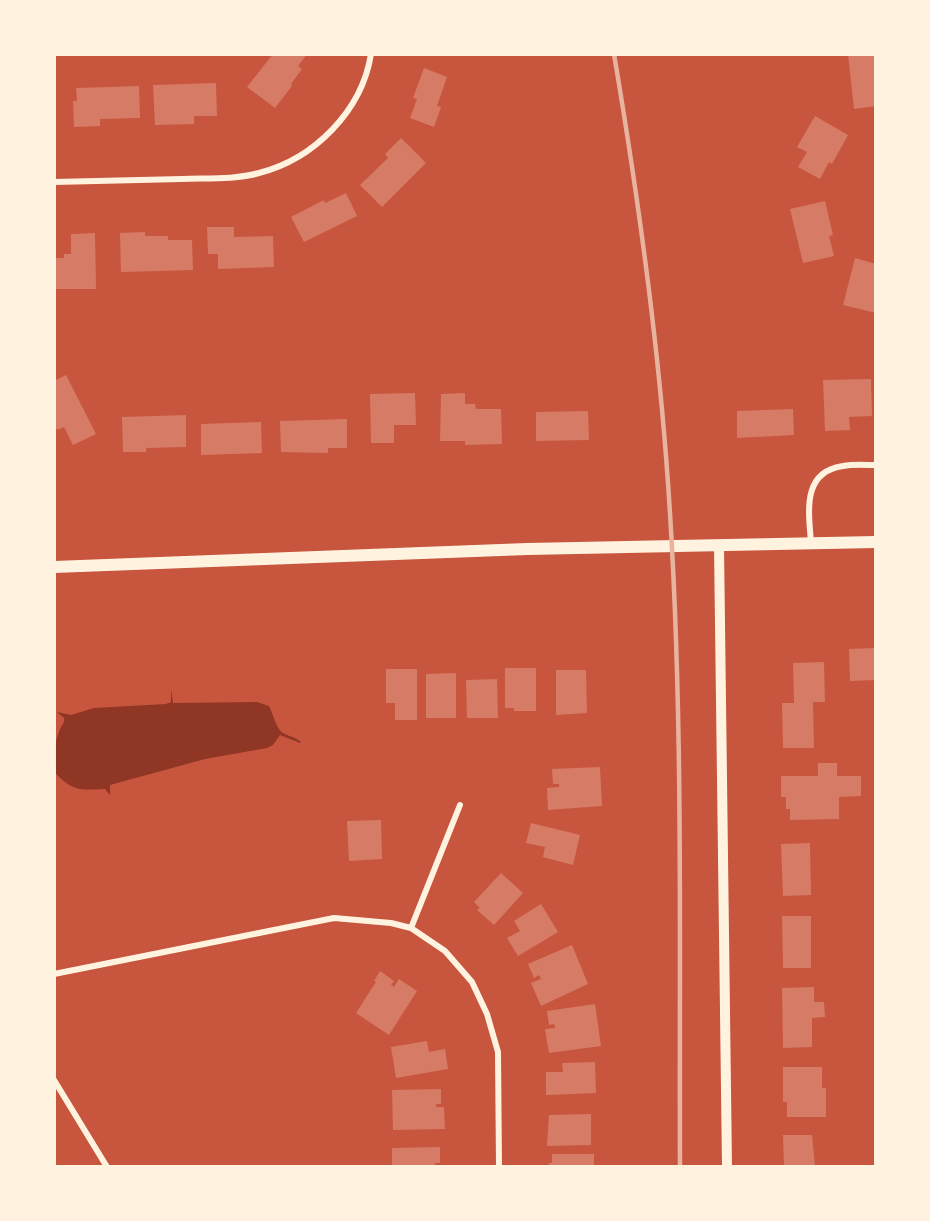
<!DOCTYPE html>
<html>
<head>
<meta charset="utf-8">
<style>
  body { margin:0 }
  #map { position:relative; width:930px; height:1221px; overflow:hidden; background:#c8553d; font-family:Arial,sans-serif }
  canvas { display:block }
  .frame { position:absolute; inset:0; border:56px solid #fff3e0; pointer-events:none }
</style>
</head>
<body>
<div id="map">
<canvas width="930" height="1221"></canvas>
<div class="frame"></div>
</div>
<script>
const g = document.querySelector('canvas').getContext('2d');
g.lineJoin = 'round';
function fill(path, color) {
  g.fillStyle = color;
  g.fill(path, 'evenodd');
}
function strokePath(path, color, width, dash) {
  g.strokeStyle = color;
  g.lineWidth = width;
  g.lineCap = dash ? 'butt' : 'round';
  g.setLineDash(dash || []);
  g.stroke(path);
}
const water = new Path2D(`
  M171 689 173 703 257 702 269 706C273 713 276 729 283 733 289 737 292 735 301 742L300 743 280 735 273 745 267 748 205 759 110 785V795L105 789C80 790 74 792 55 773 52 757 55 735 64 722V718L57 712 71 715 94 708 166 704 171 702Z`);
const building = new Path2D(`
  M273 54H307L298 66 302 69 291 84 292 86 275 108 247 87Z
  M848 54H876V106L854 109Z
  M424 68 447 77 437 106 441 107 434 127 410 118 417 99 413 98Z
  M216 83 217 116H194V124L155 125 153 85Z
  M139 86 140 118 100 119V126L74 127 73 101H77L76 88Z
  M815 116 848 135 832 164 829 162 820 179 798 167 807 152 797 147Z
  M401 138 426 163 382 207 360 185 388 158 385 154Z
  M346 193 357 216 304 242 291 217 324 200 325 203Z
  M825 201 833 235 829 236 834 256 803 263 790 209Z
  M207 227H234V237L273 236 274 267 218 269V254H208Z
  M145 232V236H168V240H192L193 270 121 272 120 233Z
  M95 233 96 289H54V258H64V254H71V234Z
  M855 258 876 264V313L843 305Z
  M66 375 96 434 73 445 64 427 57 430 54 424V381Z
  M871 379 872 416 849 417 850 430 825 431 823 380Z
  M415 393 416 425H394V443H371L370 394Z
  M465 393V404H475L476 409H501L502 444 465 445V441H440L441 394Z
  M793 409 794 435 737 438V411Z
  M588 411 589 440 536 441V412Z
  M186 415V447L146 448V452H123L122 417Z
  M347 419V448H328V453L281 452 280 421Z
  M261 422 262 453 201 455V424Z
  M876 648V680L850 681 849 649Z
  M824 662 825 702H813L814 748H783L782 703H794L793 663Z
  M505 668H536V711H514V708H505Z
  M386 669H417V720H395V703H386Z
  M556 670H586L587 713 556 715Z
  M456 673V718H426V674Z
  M497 679 498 718H467L466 680Z
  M818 763H837V776H861V796L839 797V819L790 820V809H786V797H781V776H818Z
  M600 767 602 806 548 810 547 788 559 787V784H553L552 769Z
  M381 820 382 859 349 861 347 821Z
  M531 823 580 835 573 865 543 857 545 847 526 843Z
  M810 843 811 895 783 896 781 844Z
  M501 873 523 893 494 925 477 910 480 908 474 902Z
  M541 904 558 932 518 956 507 938 520 931 514 921Z
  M782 916H811V968H783Z
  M572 945 588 984 541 1006 531 983 541 979 539 975 534 978 528 964Z
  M380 971 394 981 391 985 394 987 399 979 417 991 389 1035 356 1013 376 982 374 981Z
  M814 987V1002H824L825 1017 812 1018V1047L783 1048 782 988Z
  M595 1004 601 1046 549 1053 545 1029 555 1028 554 1024 549 1025 547 1011Z
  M427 1041 429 1052 445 1049 448 1069 396 1078 391 1047Z
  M595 1062 596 1093 546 1095V1072H563L562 1063Z
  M783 1067H822V1088H826V1117H787V1102H783Z
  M441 1089V1104H436V1107H444L445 1129 393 1130 392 1090Z
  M591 1114V1145L547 1146 549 1115Z
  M783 1135H812L815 1167H784Z
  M440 1147V1163H435V1167H392V1148Z
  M552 1154H594V1167H549V1163H552Z`);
const minor = new Path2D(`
  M54 182C97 181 139 180 182 179 207 178 234 180 259 173 314 159 362 111 371 54
  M811 543C809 513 801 472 843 466 853 464 865 465 876 465
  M411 928 460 805
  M54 974 334 918 391 923 411 928 445 951 472 982 487 1014 498 1052 499 1167
  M54 1080 107 1167`);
const tertiary = new Path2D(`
  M719 546 727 1167`);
const secondary = new Path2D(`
  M54 567 527 549 876 542`);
const rail = new Path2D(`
  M614 54C638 196 658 339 668 483 684 710 679 939 680 1167`);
fill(water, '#8f3625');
fill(building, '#d67c66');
strokePath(minor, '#fff3e0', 6);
strokePath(tertiary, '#fff3e0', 10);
strokePath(secondary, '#fff3e0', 12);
strokePath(rail, '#e9b49f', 4.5);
</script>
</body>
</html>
